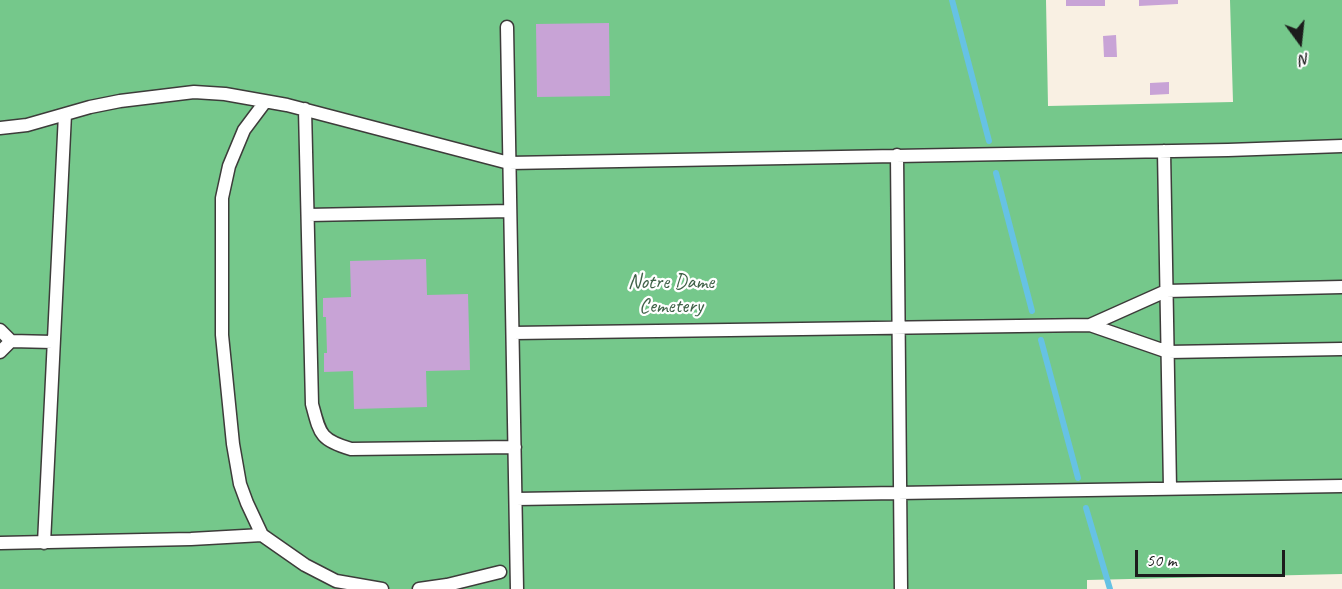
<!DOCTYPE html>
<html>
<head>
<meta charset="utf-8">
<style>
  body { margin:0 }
  #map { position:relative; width:1342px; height:589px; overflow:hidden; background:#f9f0e3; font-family:Caveat,sans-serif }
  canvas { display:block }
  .north { position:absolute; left:1270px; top:12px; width:60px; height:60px; -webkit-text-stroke:4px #fff; paint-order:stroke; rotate:165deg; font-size:16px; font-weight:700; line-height:24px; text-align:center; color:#1c1c1c }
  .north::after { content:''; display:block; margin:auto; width:21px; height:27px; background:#1c1c1c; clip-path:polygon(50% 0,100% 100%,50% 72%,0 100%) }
  .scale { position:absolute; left:1135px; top:550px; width:150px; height:27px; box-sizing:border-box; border:3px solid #1c1c1c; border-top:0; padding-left:8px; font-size:18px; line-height:21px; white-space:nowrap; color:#1c1c1c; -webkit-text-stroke:4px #fff; paint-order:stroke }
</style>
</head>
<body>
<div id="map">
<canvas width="1342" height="589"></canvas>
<div class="north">N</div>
<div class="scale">50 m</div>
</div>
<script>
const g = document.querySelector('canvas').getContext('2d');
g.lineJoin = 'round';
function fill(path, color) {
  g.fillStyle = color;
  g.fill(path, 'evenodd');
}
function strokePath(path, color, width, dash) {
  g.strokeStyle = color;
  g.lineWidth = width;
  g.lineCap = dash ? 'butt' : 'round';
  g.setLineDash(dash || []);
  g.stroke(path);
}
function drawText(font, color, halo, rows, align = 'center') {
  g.font = font + ' Caveat,sans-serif';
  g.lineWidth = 4.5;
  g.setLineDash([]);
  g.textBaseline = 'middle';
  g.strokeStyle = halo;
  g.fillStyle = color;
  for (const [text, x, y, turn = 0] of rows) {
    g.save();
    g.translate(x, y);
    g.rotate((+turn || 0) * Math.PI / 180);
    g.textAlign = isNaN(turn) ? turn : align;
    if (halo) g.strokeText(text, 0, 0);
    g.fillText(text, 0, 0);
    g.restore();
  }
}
const green = new Path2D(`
  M0 0H1046L1048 106 1233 102 1230 0H1342V574L1087 580V589H0Z`);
const stream = new Path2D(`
  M952 0 989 141
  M996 173 1032 311
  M1041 340 1078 478
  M1086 508 1110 589`);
const building = new Path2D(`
  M1066 0H1105V6H1066Z
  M1139 0H1178V4L1139 6Z
  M609 23 610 96 537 97 536 24Z
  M1116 35 1117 57H1104L1103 36Z
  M1169 82V94L1150 95V83Z
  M426 259 427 295 468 294 470 370 426 371 427 407 354 409 353 371 324 372V353H327L326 317H323V298L351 297 350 261Z`);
const service = new Path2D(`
  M507 27 517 589
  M265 102 244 130 229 166 222 198V335L233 444 240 484 247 503 262 535 305 565 336 581 382 589
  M305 109 312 404C320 434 320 440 351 449L515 447
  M0 128 27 125 90 107 120 101 194 92 225 94 287 105 509 163 1228 150 1342 146
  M1164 151 1170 488
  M897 155 901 589
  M308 215 510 211
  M1090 325 1166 291 1342 287
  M0 330 11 341 0 352
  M513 333 1090 325 1168 352 1342 349
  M11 341 53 342
  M516 499 1342 486
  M0 543 191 539 262 535
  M44 543 65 114
  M419 589 447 585 500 572`);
const parkNames = [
  ["Notre Dame",671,282],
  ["Cemetery",671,306]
];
fill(green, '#75c88b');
strokePath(stream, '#66c2e4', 6);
fill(building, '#c8a3d6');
strokePath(service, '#3d3c3a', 15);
strokePath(service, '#fff', 12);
drawText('21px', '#406148', '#fff', parkNames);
</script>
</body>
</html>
